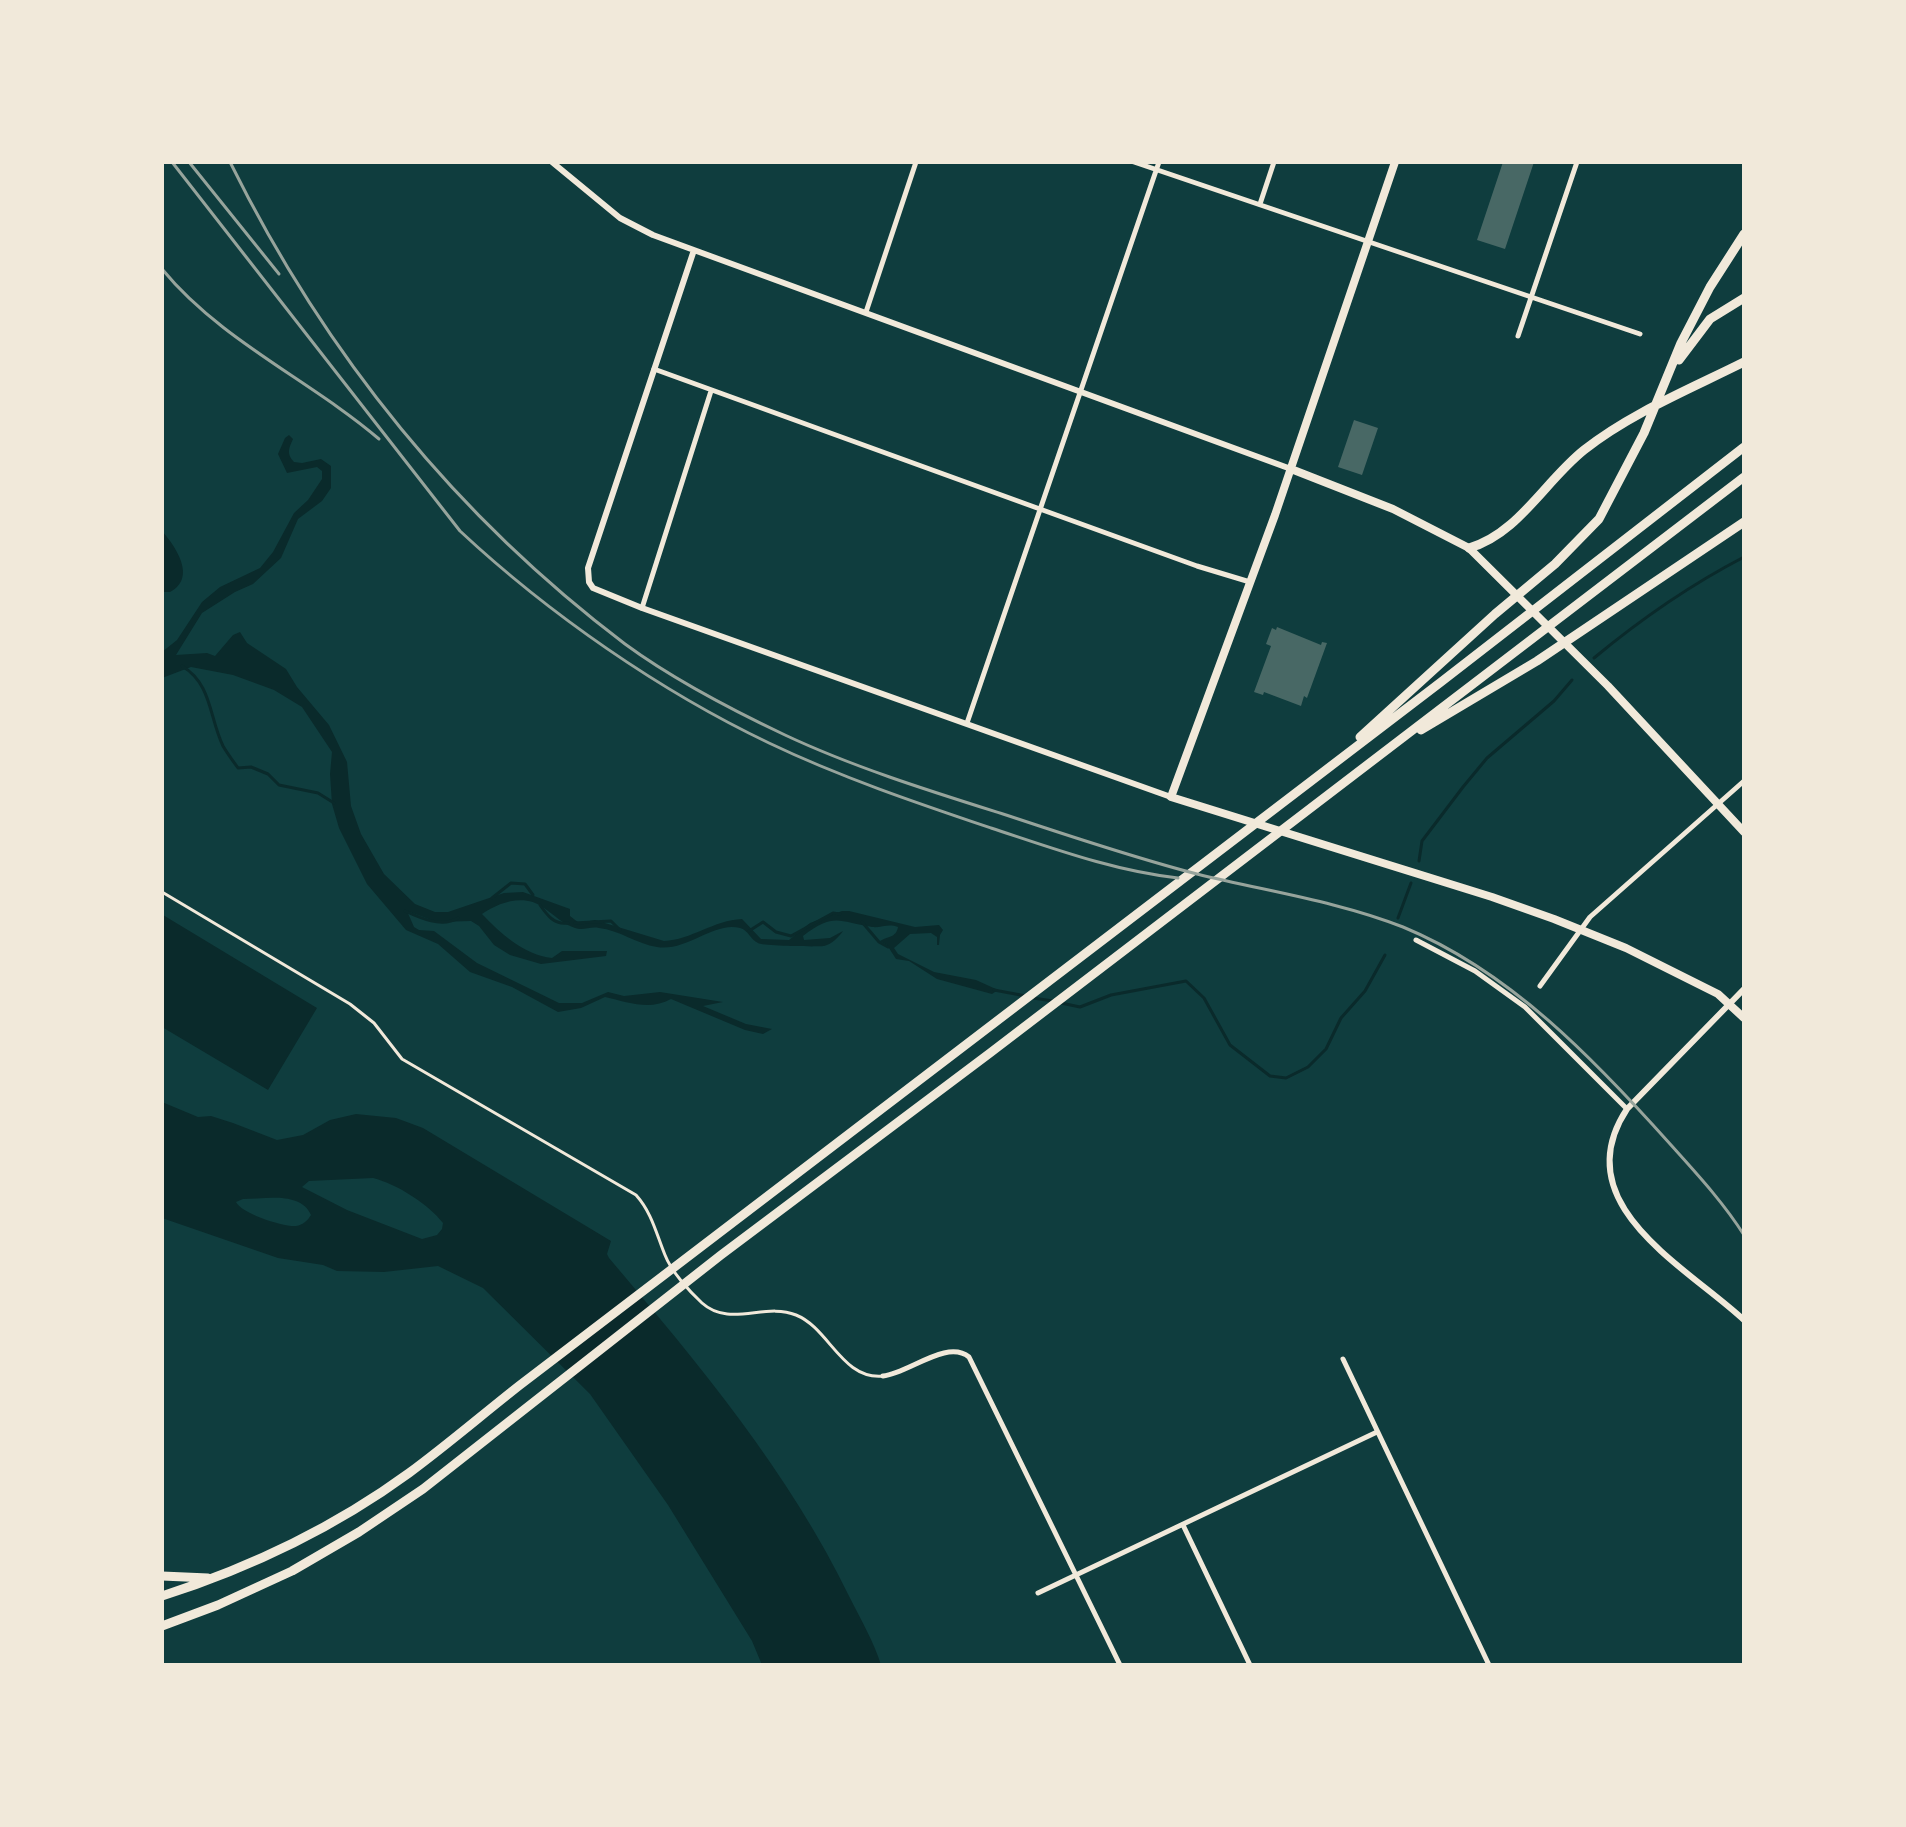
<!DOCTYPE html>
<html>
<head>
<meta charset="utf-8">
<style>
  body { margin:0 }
  #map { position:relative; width:1906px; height:1827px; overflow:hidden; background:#0f3d3e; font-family:"Sofia Sans Condensed",sans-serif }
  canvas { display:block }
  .frame { position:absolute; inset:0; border:164px solid #f1e9da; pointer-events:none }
</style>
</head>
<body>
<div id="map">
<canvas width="1906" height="1827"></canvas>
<div class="frame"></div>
</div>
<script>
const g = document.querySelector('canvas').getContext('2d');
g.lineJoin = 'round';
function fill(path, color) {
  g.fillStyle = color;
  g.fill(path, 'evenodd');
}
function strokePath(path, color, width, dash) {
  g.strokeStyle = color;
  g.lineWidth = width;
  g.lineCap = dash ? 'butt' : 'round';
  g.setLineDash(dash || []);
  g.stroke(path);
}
const water = new Path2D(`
  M289 435 293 439C289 448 286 454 294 462L302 463 321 459 331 466V488L322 501 298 519 281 558 253 584 235 592 202 613 176 655 207 653 215 656 233 635 240 632 247 643 286 669 297 687 329 725 347 762 351 806 361 834 384 874 415 904 435 912H448L504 893 523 892 570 909V916L579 923 595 920 664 941C691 940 714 920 742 919L761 939 789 940 810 923 842 911H849L915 927 939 925 943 930 940 935 939 945H937V937L931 933 910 934 894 948 898 954 934 972 976 980 998 990 992 994 937 979 909 961 896 959 887 945 880 941C888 936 896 938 898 927 888 923 882 928 872 927 838 922 835 912 803 936L804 940 830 938 843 931C839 937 832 944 824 946 818 947 762 946 758 943 751 940 748 930 740 928 714 921 687 952 657 947 637 944 619 930 599 928 591 926 583 931 575 928 563 924 554 915 544 908 525 893 499 902 482 914 500 933 524 955 552 958L562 951H607L606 956 541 964 510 955 494 945 479 926 471 921 437 922 407 911 414 927 419 930 434 931 477 963 559 1003H582L608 992 624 996 660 992 723 1002 703 1006 746 1024 772 1029 763 1034 745 1030 671 999C650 1011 627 1002 605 997L581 1008 558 1012 512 987 470 972 438 944 406 930 367 884 339 828 332 804 330 774 332 752 302 707 274 690 233 675 191 667 162 678V652L177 640 202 602 220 587 260 568 273 552 294 513 308 500 322 479V471L317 467 287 473 278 454 285 438Z
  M162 531C176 547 197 578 170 592H162Z
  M163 915 317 1008 268 1090 162 1027Z
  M162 1102 198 1117 211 1116 233 1123 277 1140 303 1135 330 1120 356 1114 396 1118 423 1128 611 1241 607 1254 609 1258C698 1363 790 1473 850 1598 861 1620 874 1642 881 1665H762L752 1641 668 1505 590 1394 483 1288 438 1266 384 1272 337 1271 323 1265 278 1258 162 1218ZM373 1178C397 1184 428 1204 443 1223L442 1229 437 1235 422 1239 347 1210 302 1187 309 1181ZM243 1199C264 1199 301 1191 311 1215 308 1220 303 1225 296 1226 282 1227 241 1213 236 1202Z`);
const stream = new Path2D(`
  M1594 658C1641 619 1690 585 1744 557
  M182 666C212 684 209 717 223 746 227 753 233 761 238 768L251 767 268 774 279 785 318 793 334 803
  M1419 861 1422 841 1463 787 1487 758 1554 701 1572 680
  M492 898 511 883 525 884 533 895
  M540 905C547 915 554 925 568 923
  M405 911C420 918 442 928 458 918
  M1398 918 1411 883
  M862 922 879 942 888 947
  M575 923 611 921 620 930
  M749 931 763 922 776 932 791 936 833 913 840 914
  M994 990 1026 996
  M1033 998 1053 1001
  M1061 1003 1080 1007 1111 995 1186 981 1204 998 1230 1045 1270 1076 1286 1078 1308 1067 1326 1049 1341 1018 1365 991 1385 955`);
const building = new Path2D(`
  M1503 162H1534L1505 249 1477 240Z
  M1354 420 1378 428 1362 475 1338 467Z
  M1277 627 1321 645 1322 642 1327 643 1307 698 1304 696 1301 706 1264 692 1263 695 1254 692 1271 646 1266 644 1272 628 1276 630Z`);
const service = new Path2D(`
  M162 892 350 1004 374 1023 402 1059 636 1195C652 1213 656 1233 665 1255 671 1271 689 1291 702 1303 730 1328 765 1302 796 1315 829 1328 842 1380 883 1376`);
const minor = new Path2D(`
  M1134 162 1640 334
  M1260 204 1274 162
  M866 312 916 162
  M1518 336 1577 162
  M654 369 1197 566 1250 582
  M642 608 711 391
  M967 723 1159 162
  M1416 940 1475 971 1525 1007 1627 1109
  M1540 986 1590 917 1744 781
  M1343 1359 1489 1665
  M883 1376C909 1373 947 1339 969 1357L1120 1665
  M1183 1525 1250 1665
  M1038 1593 1377 1432`);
const tertiary = new Path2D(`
  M552 162 620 218 653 235 1291 469
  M694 250 588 568 589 582 593 588 642 608 1171 797
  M1744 989 1627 1109C1564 1204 1686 1266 1744 1320`);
const primary = new Path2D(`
  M1395 162 1275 515 1171 797 1492 897 1554 919 1626 948 1718 994 1744 1018
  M1291 469 1393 509 1469 548 1608 686 1744 832`);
const motorway = new Path2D(`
  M1679 360 1710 319 1744 298
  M1469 548C1518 534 1545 481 1584 450 1631 413 1690 389 1744 362
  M1421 730 1537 661 1744 522
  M1360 737 1495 614 1555 564 1599 519 1644 433 1681 343 1710 287 1744 234
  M162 1576 208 1578
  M162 1596C249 1568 335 1527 409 1473 447 1445 483 1414 520 1385L1441 682 1744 447
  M162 1626 218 1605 292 1571 359 1532 423 1489 721 1255 990 1053 1744 477`);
const rail = new Path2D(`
  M172 162 460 531C549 614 660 691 769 743 840 777 917 803 991 828 1052 848 1114 871 1178 878
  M189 162 279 274
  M230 162C324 352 456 516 625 644 674 680 730 709 785 735 853 767 930 791 1003 814 1067 835 1131 857 1197 874 1265 891 1337 901 1403 927 1510 971 1595 1060 1671 1145 1697 1174 1723 1202 1744 1235
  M162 269C221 341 310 380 379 439`);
fill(water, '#0a2a2b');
strokePath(stream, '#0a2a2b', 3);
fill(building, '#486865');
strokePath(service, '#f1e9da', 3);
strokePath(minor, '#f1e9da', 5);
strokePath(tertiary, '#f1e9da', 6);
strokePath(primary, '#f1e9da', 8);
strokePath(motorway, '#f1e9da', 9);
strokePath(rail, '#97a49c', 3);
</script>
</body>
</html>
